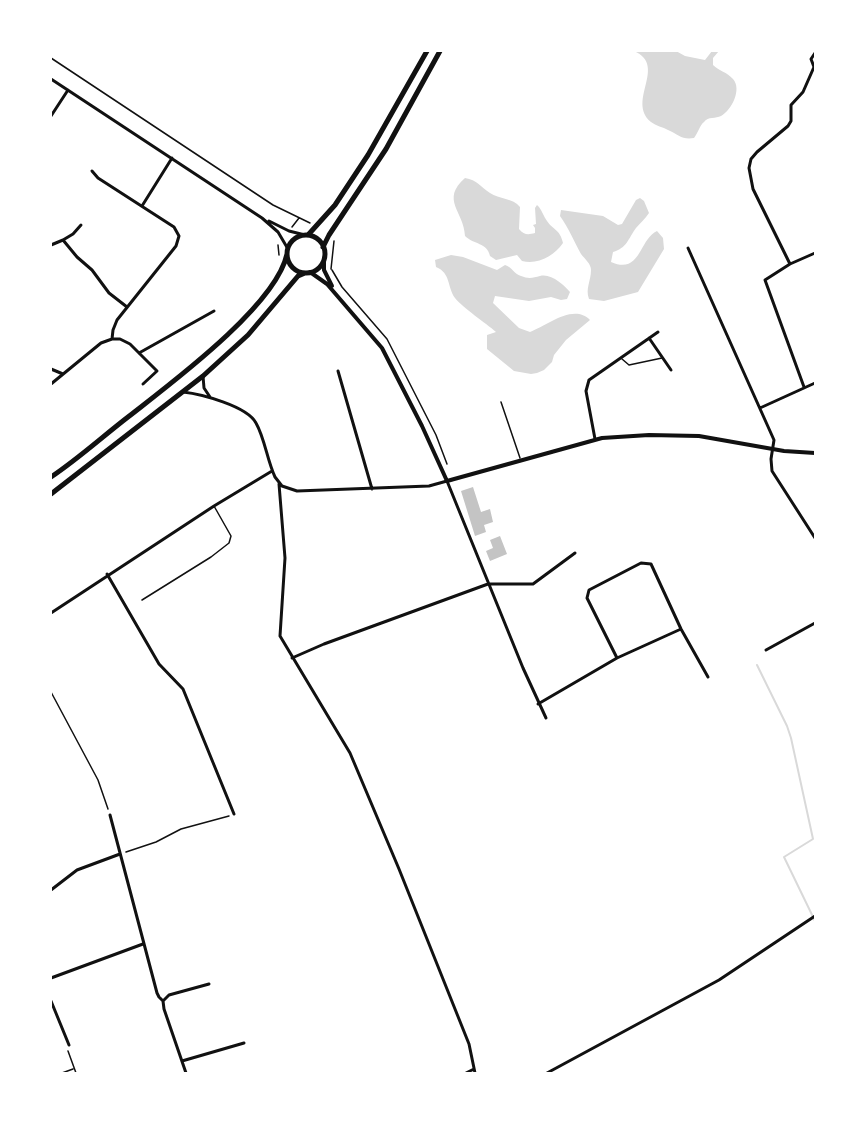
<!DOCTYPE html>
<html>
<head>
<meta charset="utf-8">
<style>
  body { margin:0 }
  #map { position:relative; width:866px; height:1124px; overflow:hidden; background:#fff; font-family:Figtree,sans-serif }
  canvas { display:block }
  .frame { position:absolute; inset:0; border:52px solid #fff; pointer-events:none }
</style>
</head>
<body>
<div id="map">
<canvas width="866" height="1124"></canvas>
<div class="frame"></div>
</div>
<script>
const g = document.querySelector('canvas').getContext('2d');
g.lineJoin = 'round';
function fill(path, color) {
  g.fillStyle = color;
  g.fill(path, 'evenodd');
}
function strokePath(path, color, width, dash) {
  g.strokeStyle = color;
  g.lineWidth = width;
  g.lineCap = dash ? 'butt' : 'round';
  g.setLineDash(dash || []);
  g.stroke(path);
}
const water = new Path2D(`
  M634 51H676L685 56 705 60 712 51H719L713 58V65C719 71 727 72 733 79 742 89 732 110 721 116 716 119 708 116 704 122 700 125 698 133 694 138 682 140 679 135 668 130 663 127 656 126 651 122 626 101 668 66 634 51Z
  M465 178C477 180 481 187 490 193 499 199 513 198 520 207L519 229C524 235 528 235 535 233V228L533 225 536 224 535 208 537 205 539 207C542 211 544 217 547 221 553 230 560 229 563 243 554 256 538 265 522 261L517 255 496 260 490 256C487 242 474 245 465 236 464 211 440 200 465 178Z
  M640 198 644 201 649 213C645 219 640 223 636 228 628 239 627 248 613 252L611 262C641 275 639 239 657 231L663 238 664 249 638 292 604 301 589 299C585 289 591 281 591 270 591 264 585 259 581 254 574 241 569 229 560 216L561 210 603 216 618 225 622 224 636 200Z
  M451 255 463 257 497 270 505 265C512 267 514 274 521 276 528 279 533 278 540 276 551 273 564 285 570 292L567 299 561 300 551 297 529 301 495 296 493 303 519 328 530 332C547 326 573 303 590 320L566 340 554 355 552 362 544 370 537 373 531 374 514 371 487 349V335L496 332C486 323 463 308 455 298 447 287 451 273 436 267L435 260Z`);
const stream = new Path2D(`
  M757 665 787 726 791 738 813 839 784 857 815 921`);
const building = new Path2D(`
  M473 487 481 512 490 509 493 522 484 525 486 532 475 536 461 491Z
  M500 536 507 554 490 561 486 551 493 548 490 540Z`);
const path = new Path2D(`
  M51 58 273 205 310 223
  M292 227 299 218
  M278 245 279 255
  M331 269 334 241
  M332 270 342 287 387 339 436 435 447 464
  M51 692 98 780 108 809
  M126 852 156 842 181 829 229 816
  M68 1051 76 1073
  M62 1073 73 1069`);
const service = new Path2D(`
  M622 359 629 365 662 358
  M501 402 520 458
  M142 600 211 557 229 543 231 536 214 506`);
const minor = new Path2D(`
  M814 67 811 59 815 53
  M51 79 262 218 278 232 288 249
  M51 116 68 90
  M92 171 98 178 174 227 179 236 176 246 117 320 113 330 112 339
  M142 206 172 158
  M269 221 289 231 305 235
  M81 225 73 234 63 240 77 257 92 270 109 293 127 307
  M51 245 63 240
  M688 248 774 440 771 459 772 471 815 538
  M790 264 753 189 749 168 751 159 757 152 788 126 791 121V105L803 92 814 67
  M649 338 671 370
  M139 353 214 311
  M51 369 63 374
  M338 371 372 489
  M203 376 204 388 210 397
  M51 384 101 343 112 339H120L130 344 157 371 143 384
  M804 387 765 280 790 264 815 253
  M183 392C201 394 247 406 256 423 265 439 267 460 275 477L282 486 297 491 429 486 447 481 523 668 546 718
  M760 408 815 383
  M595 439 586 391 589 380 658 332
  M279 484 285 558 280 636 350 753 399 869 469 1044 475 1073
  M107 574 159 664 183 689 234 814
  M51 613 214 506 272 471
  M766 650 815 623
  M292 658 324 644 488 584H533L575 553
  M617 658 587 598 589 590 641 563 651 564 681 629 708 677
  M538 704 617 658 681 629
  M110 815 157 993 159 997 163 1001 164 1009 186 1073
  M51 890 77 870 120 854
  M51 978 143 944
  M51 1001 69 1045
  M163 1001 169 995 209 984
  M182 1061 244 1043
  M466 1073 474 1069
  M547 1073 719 980 815 916`);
const tertiary = new Path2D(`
  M324 258V270L332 286
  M310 272 327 284 382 348 422 426 447 481 602 438 649 435 699 436 784 451 815 453`);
const primary = new Path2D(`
  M308 235 335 205 368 155 427 51
  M287 254a19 19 0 1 1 38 0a19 19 0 1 1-38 0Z
  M323 247 329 235 386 149 440 51
  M51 477C78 459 102 437 128 417 170 384 276 306 287 254
  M51 494 203 376 248 335 298 276 305 273`);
fill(water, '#d9d9d9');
strokePath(stream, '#d9d9d9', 2);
fill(building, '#c4c4c4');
strokePath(path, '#111', 1.5);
strokePath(service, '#111', 1.5);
strokePath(minor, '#111', 3);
strokePath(tertiary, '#111', 4);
strokePath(primary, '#111', 5);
</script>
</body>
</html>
